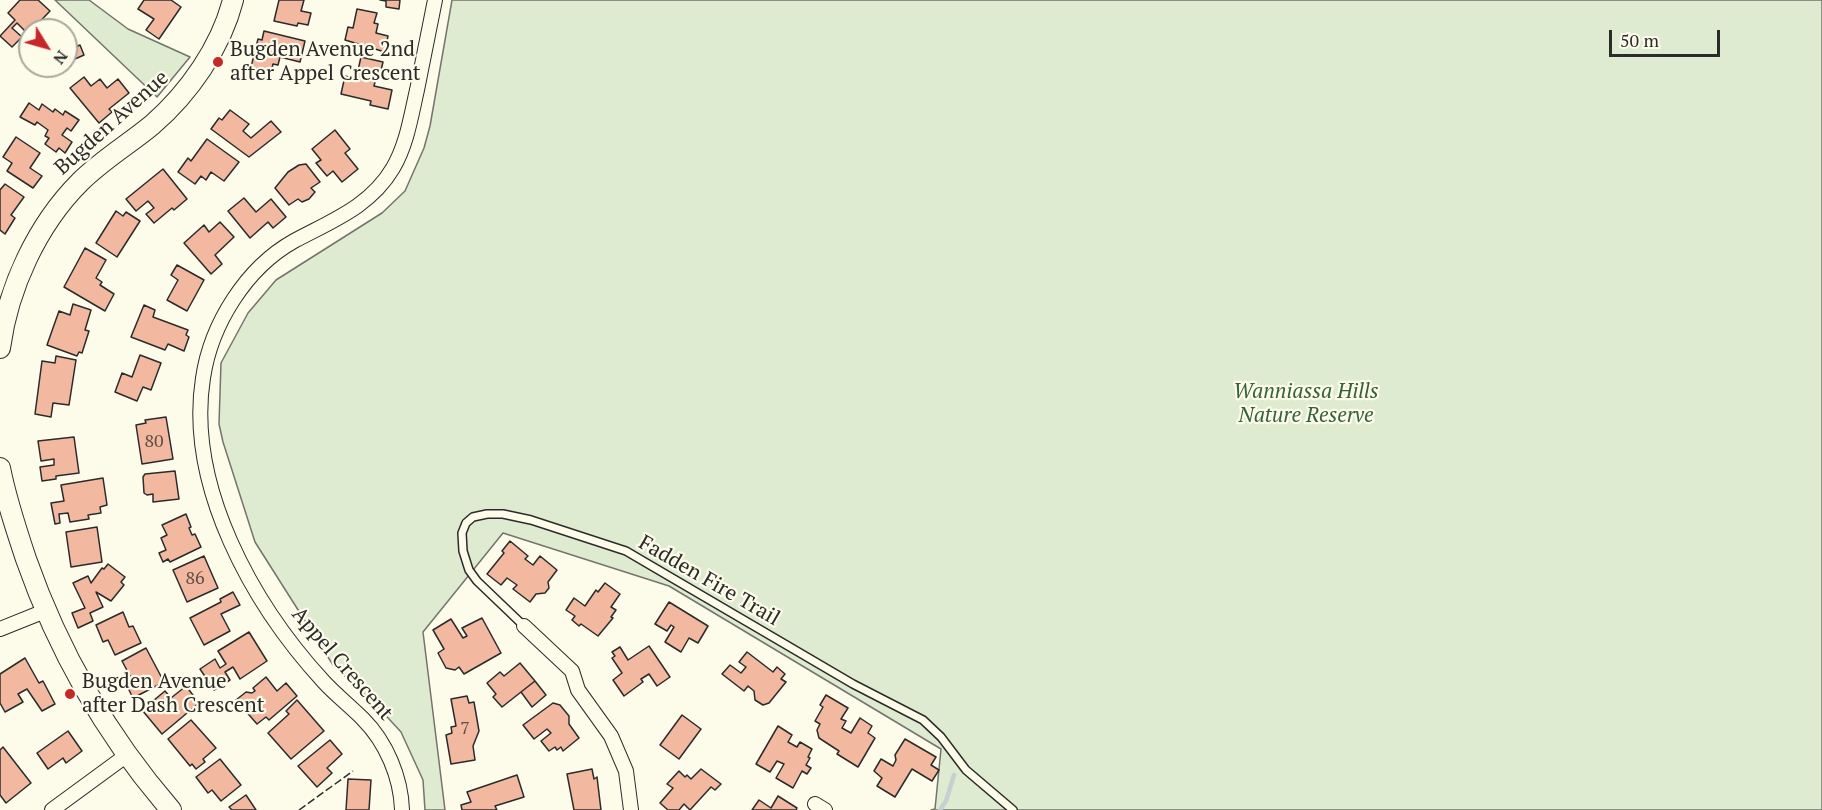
<!DOCTYPE html>
<html>
<head>
<meta charset="utf-8">
<style>
  body { margin:0 }
  #map { position:relative; width:1822px; height:810px; overflow:hidden; background:#fdfbea; font-family:"PT Serif",serif }
  canvas { display:block }
  .north { position:absolute; left:18px; top:18px; width:60px; height:60px; box-sizing:border-box; background:#fdfbea; border:2px solid #a9a89e; border-radius:50%; rotate:127deg; font-size:16px; font-weight:700; line-height:24px; text-align:center; color:#2b2b2b }
  .north::after { content:''; display:block; margin:auto; width:21px; height:27px; background:#c62828; clip-path:polygon(50% 0,100% 100%,50% 72%,0 100%) }
  .scale { position:absolute; left:1609px; top:30px; width:111px; height:27px; box-sizing:border-box; border:3px solid #2b2b2b; border-top:0; padding-left:8px; font-size:18px; line-height:21px; white-space:nowrap; color:#2b2b2b; -webkit-text-stroke:4px #fdfbea; paint-order:stroke }
</style>
</head>
<body>
<div id="map">
<canvas width="1822" height="810"></canvas>
<div class="north">N</div>
<div class="scale">50 m</div>
</div>
<script>
const g = document.querySelector('canvas').getContext('2d');
g.lineJoin = 'round';
function fill(path, color) {
  g.fillStyle = color;
  g.fill(path, 'evenodd');
}
function strokePath(path, color, width, dash) {
  g.strokeStyle = color;
  g.lineWidth = width;
  g.lineCap = dash ? 'butt' : 'round';
  g.setLineDash(dash || []);
  g.stroke(path);
}
function drawText(font, color, halo, rows, align = 'center') {
  g.font = font + ' "PT Serif",serif';
  g.lineWidth = 4.5;
  g.setLineDash([]);
  g.textBaseline = 'middle';
  g.strokeStyle = halo;
  g.fillStyle = color;
  for (const [text, x, y, turn = 0] of rows) {
    g.save();
    g.translate(x, y);
    g.rotate((+turn || 0) * Math.PI / 180);
    g.textAlign = isNaN(turn) ? turn : align;
    if (halo) g.strokeText(text, 0, 0);
    g.fillText(text, 0, 0);
    g.restore();
  }
}
const green = new Path2D(`
  M55 0H89L128 29 190 57 157 97Z
  M452 0H1822V810H931L935 809 941 749 669 586 503 533 423 632 445 810H425L423 780 401 732 378 707 333 665 255 542 223 442 219 424 221 363 248 313 276 280 382 213 405 191 424 148 430 126Z`);
const stream = new Path2D(`
  M940 810 946 801 954 775`);
const building = new Path2D(`
  M20 0H38L50 11 28 34 17 23 12 28 22 37 12 47 0 36 15 20 8 13Z
  M144 0H171L181 7 159 39 146 30 154 19 138 9Z
  M279 0H304L301 11 311 13 308 25 298 23 297 26 274 21Z
  M380 0H400L399 9 386 7V1Z
  M357 9 377 13 374 23 378 24 376 33 388 36 385 52 345 40 348 27 353 28Z
  M264 31 305 41 300 62 280 57 278 65 273 64 271 73 251 67 258 39 262 40Z
  M73 42 75 47 80 45 84 55 66 63V48L70 47 68 44Z
  M361 57 383 62 380 75 377 74 374 86 392 90 388 109 370 105 371 101 341 94 345 76 356 79Z
  M84 77 91 86 100 79 107 88 118 79 129 93 109 109 112 112 99 123 70 88Z
  M29 103 39 110 42 104 53 112 55 109 63 115 65 111 79 120 71 131 67 128 62 135 72 142 65 153 59 148 56 152 45 144 49 138 45 136 48 130 37 122 35 125 20 117Z
  M230 110 249 124 243 131 251 138 271 121 281 132 249 157 211 129 219 118 222 120Z
  M335 130 350 149 345 153 358 169 342 182 333 171 327 176 316 163 321 160 312 149Z
  M16 137 40 153 30 168 42 176 33 188 7 171 12 163 3 157Z
  M207 139 239 162 224 181 211 172 206 180 201 176 195 184 178 172 188 158 191 161Z
  M306 164 320 182 311 188 315 192 309 199 302 202 298 199 289 205 275 188 288 172 299 165Z
  M163 169 187 199 174 210 172 208 154 223 146 214 154 208 148 201 136 211 126 199Z
  M5 184 24 197 11 215 15 218 5 234 0 230V190Z
  M244 198 256 212 271 199 286 217 273 228 268 222 250 238 228 211Z
  M116 211 123 216 126 212 140 221 117 257 96 243Z
  M220 222 234 237 215 255 222 264 211 274 184 243 204 225 209 232Z
  M85 248 106 260 96 278 102 282 100 285 114 294 105 311 64 287Z
  M177 265 204 280 187 311 167 300 178 280 171 275Z
  M73 304 91 310 85 330 89 331 82 353 79 352 77 356 47 345 59 311 70 315Z
  M144 305 155 310 153 317 188 330 186 335 189 337 184 351 168 344 165 350 131 337Z
  M140 355 161 363 151 390 143 387 137 401 115 392 122 373 132 377Z
  M56 356 76 360 69 405 53 403 51 417 35 414 42 361 55 363Z
  M166 417 173 459 142 464 136 425 146 423 145 420Z
  M74 437 79 473 56 476V479L42 481 40 467 54 465V459L41 461 38 441Z
  M175 471 179 499 153 502V494L147 495 144 493 143 477 145 474Z
  M103 478 107 505 100 507 101 513 88 515 89 519 70 522 68 513 59 514 60 523 55 524 51 503 64 501 61 485Z
  M186 514 191 527 189 528 192 535 195 534 201 547 170 562 168 559 163 562 159 553 166 550 161 538 167 535 162 525Z
  M97 527 102 562 71 567 66 532Z
  M510 541 528 556 525 559 533 565 540 556 557 570 548 582 549 588 545 593 536 594 530 602 513 589 517 585 507 578 501 585 487 574 504 553 502 551Z
  M204 556 218 588 187 602 173 570Z
  M108 564 125 577 121 582 124 585 111 601 96 592 103 607 90 613 93 621 78 628 72 613 85 608 73 583 88 576 91 583 102 568 104 569Z
  M605 583 620 594 611 607 616 610 611 617 613 618 598 636 581 624 579 626 572 620 575 616 566 610 574 598 585 606 596 590 598 592Z
  M233 592 240 605 221 614 230 631 204 645 190 618 221 602 220 599Z
  M669 602 708 626 698 643 689 638 681 652 665 642 674 627 671 625 667 631 655 624Z
  M123 612 129 627 133 626 141 643 115 655 108 640 103 642 96 625Z
  M482 618 501 653 464 674 459 667 455 670 446 668 438 653 444 649 433 630 451 619 463 638 467 636 462 628Z
  M249 632 267 661 240 679 233 667 225 672 230 680 214 690 200 669 215 659 220 668 226 664 218 651Z
  M649 646 670 677 657 686 649 674 641 679 643 682 624 696 613 680 622 673 612 658 615 656 612 652 620 647 628 660Z
  M146 648 164 682 133 698 124 680 130 676 122 661Z
  M747 652 773 672 777 667 785 674 781 679 786 682 769 703 763 705 755 700 754 691 748 686 744 691 722 674 730 665 741 673 746 667 739 662Z
  M25 658 39 683 43 681 55 704 42 711 27 689 18 694 23 702 5 712 0 703V674Z
  M520 663 535 681 502 707 493 697 496 694 487 683 500 672 504 676Z
  M266 677 277 691 286 683 297 696 269 720 266 717 257 724 236 700 246 692 252 693 255 691 253 688Z
  M535 681 546 695 532 707 521 692Z
  M186 686 199 703 162 734 142 710 165 691 171 698Z
  M826 695 848 708 841 719 846 721 842 728 851 733 860 718 872 726 868 733 875 738 858 767 837 754 839 751 819 738 817 730 820 724 815 721 823 707 820 705Z
  M467 696 469 703 474 702 479 731 473 746 475 760 451 764 446 735 452 733 451 727 456 726 451 699Z
  M297 700 324 731 291 759 268 733 289 714 286 711Z
  M553 703 560 705 569 716V724L579 738 563 751 561 747 557 750 555 747 549 751 541 741 551 733 547 729 534 739 523 725Z
  M682 715 701 729 679 759 660 745Z
  M191 720 216 748 203 759 205 762 196 769 192 764 190 766 168 739Z
  M778 726 792 735 788 742 797 747 800 742 812 749 808 757 810 758 806 765 811 768 807 774 802 771 793 788 776 778 784 764 777 761 770 772 756 764Z
  M68 731 82 751 66 763 63 758 48 769 37 753Z
  M905 739 936 757 931 765 939 770 932 781 912 769 895 797 877 786 882 778 874 771 881 759 893 766 896 760 895 755Z
  M330 740 342 754 327 768 332 773 317 787 298 766Z
  M3 747 31 783 6 803 0 795V750Z
  M220 759 241 785 221 801 212 790 208 793 196 777Z
  M592 769 594 779 597 777 601 810H574L567 774Z
  M701 769 721 784 715 790 711 787 690 810 684 804 679 810H668L660 803 673 788 667 784 679 771 685 777 687 775 691 779Z
  M517 775 524 797 495 806 497 810H462L461 805 471 802 467 792Z
  M348 779 371 780 369 810H346Z
  M246 795 256 810H232L229 807Z
  M778 796 797 808 796 810H752L759 800 771 808Z`);
const lane = new Path2D(`
  M524 626 477 581 469 570 463 551 462 533 466 523 473 517 487 514H503L531 520 626 551 853 684 923 720 941 737 966 770 1013 810`);
const street = new Path2D(`
  M524 626 572 671 578 690 611 736 626 771 631 810
  M0 629 45 611
  M815 804 825 810
  M52 810 127 755
  M402 810C401 777 386 742 363 719 350 706 336 695 324 682 253 605 186 486 203 378 211 324 246 268 294 241 331 221 370 207 393 168 407 144 411 116 417 90 423 60 429 30 435 0`);
const secondary = new Path2D(`
  M0 348C8 288 37 225 80 182 102 160 129 144 152 125 189 93 221 47 233 0
  M0 468C6 499 16 529 26 559 59 653 106 735 171 810`);
const fence = new Path2D(`
  M299 810 353 771`);
const markers = [
  [218,62,6,"#c62828"],
  [70,694,6,"#c62828"]
];
const numberNames = [
  ["80",154,442],
  ["86",195,579],
  ["7",465,729]
];
const poiNames = [
  ["Bugden Avenue 2nd",230,50],
  ["after Appel Crescent",230,74],
  ["Bugden Avenue",82,682],
  ["after Dash Crescent",82,706]
];
const streetNames = [
  ["Bugden Avenue",112,123,-42],
  ["Fadden Fire Trail",709,581,30],
  ["Appel Crescent",342,664,49]
];
const parkNames = [
  ["Wanniassa Hills",1306,392],
  ["Nature Reserve",1306,416]
];
fill(green, '#deebd1');
strokePath(green, '#74746e', 1.5);
strokePath(stream, '#c7d0d0', 4.5);
fill(building, '#f2b8a0');
strokePath(building, '#2b2b2b', 1.5);
strokePath(lane, '#2b2b2b', 10);
strokePath(street, '#2b2b2b', 16);
strokePath(secondary, '#2b2b2b', 22);
strokePath(lane, '#fdfbea', 7);
strokePath(street, '#fdfbea', 14);
strokePath(secondary, '#fdfbea', 20);
strokePath(fence, '#2b2b2b', 1.5, [8, 3]);
for (const [x, y, r, color] of markers) {
  const dot = new Path2D();
  dot.arc(x, y, r, 0, 2 * Math.PI);
  g.fillStyle = color;
  g.fill(dot);
  strokePath(dot, '#fdfbea', 2);
}
drawText('18px', '#5d4e48', null, numberNames);
drawText('21px', '#2b2b2b', '#fdfbea', poiNames, 'left');
drawText('21px', '#2b2b2b', '#fdfbea', streetNames);
drawText('italic 21px', '#34623c', '#fdfbea', parkNames);
</script>
</body>
</html>
